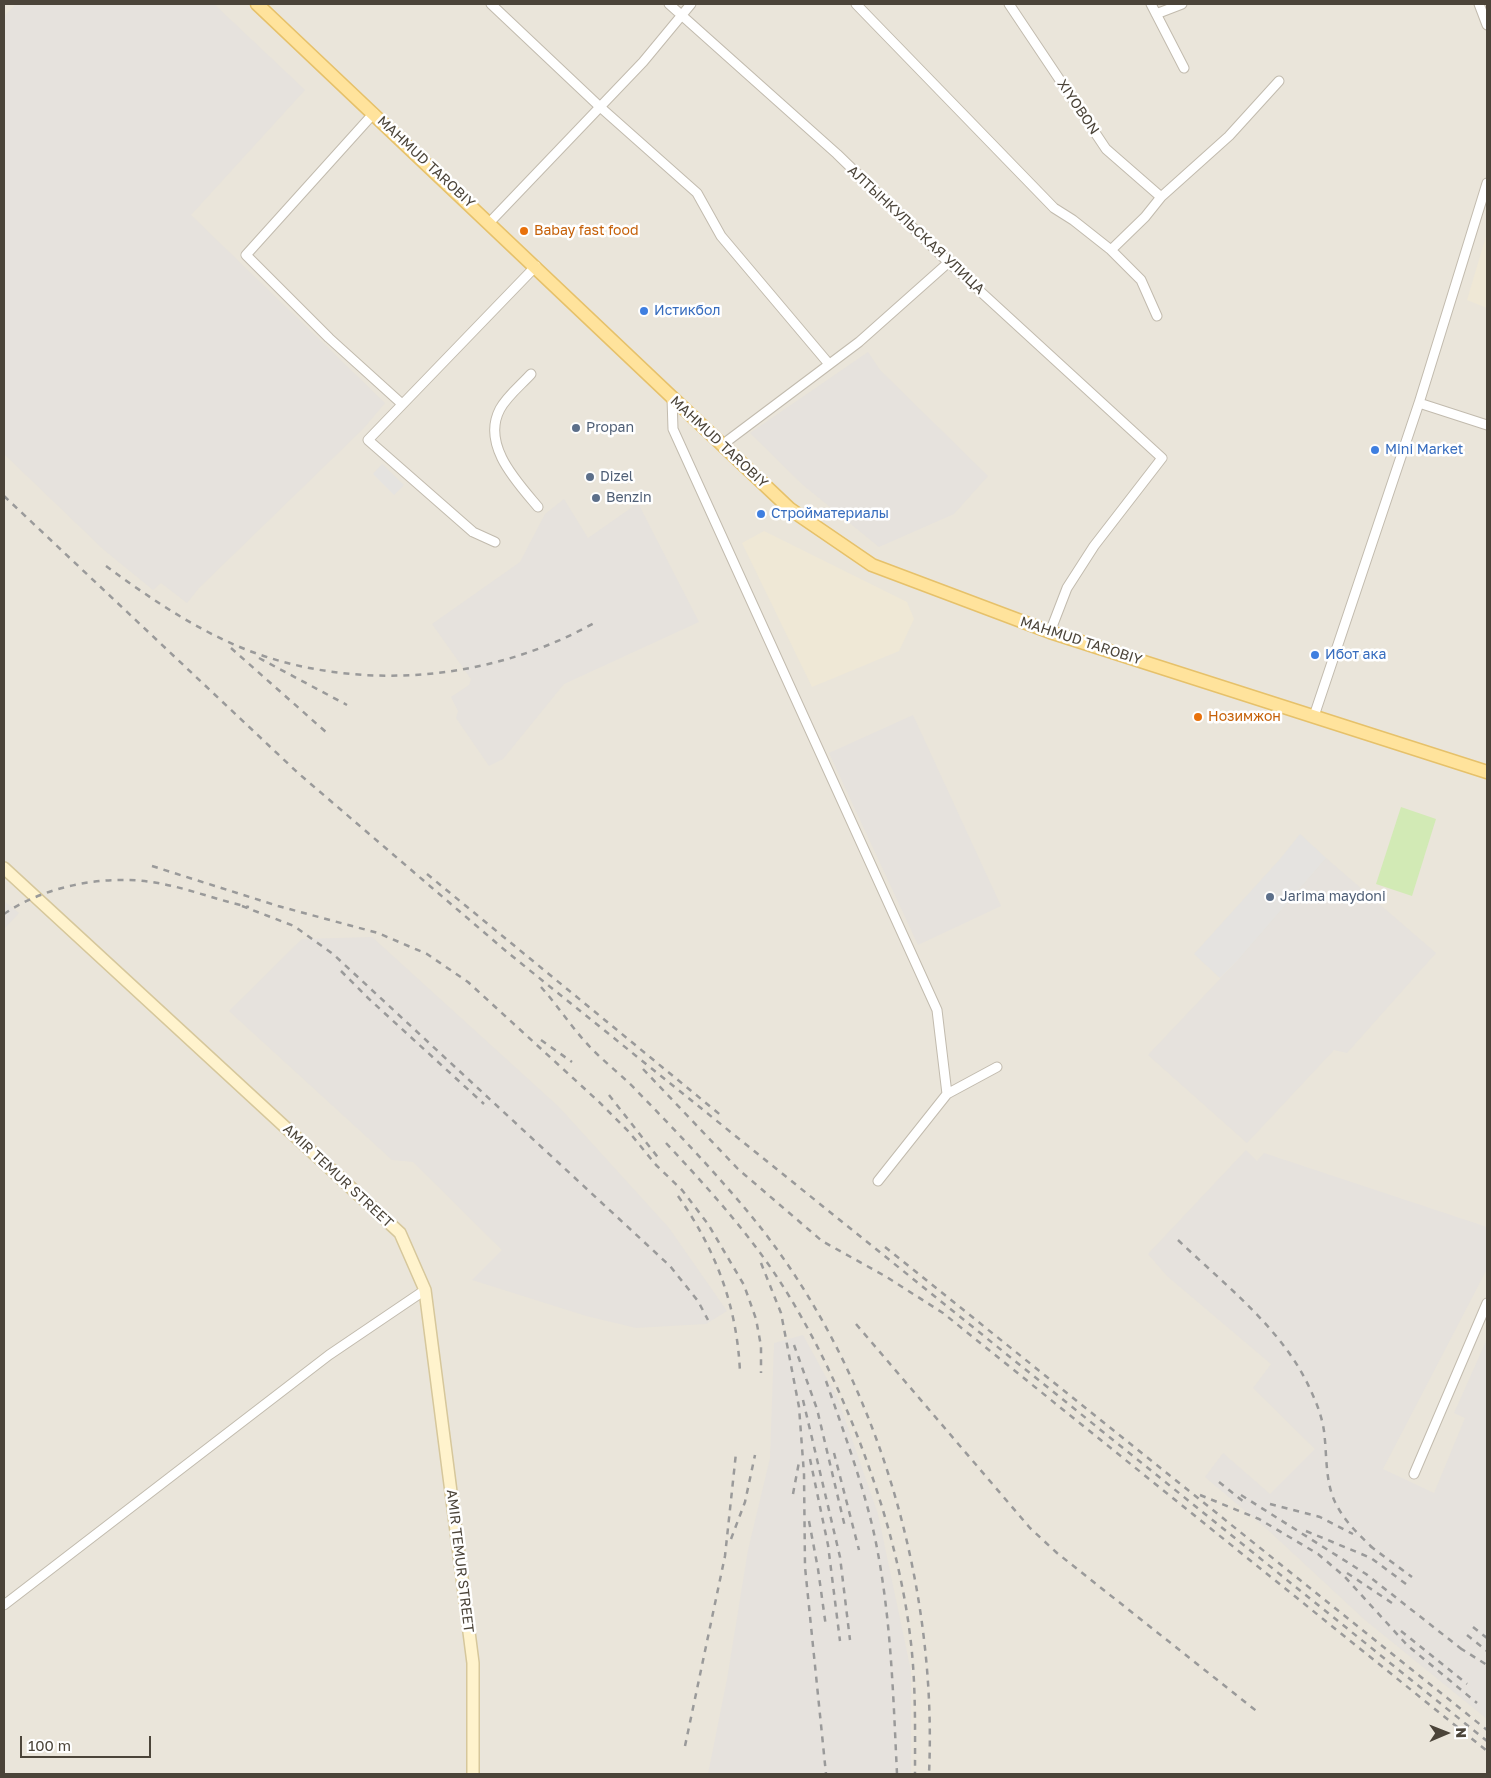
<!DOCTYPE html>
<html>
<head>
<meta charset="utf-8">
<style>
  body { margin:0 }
  #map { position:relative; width:1491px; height:1778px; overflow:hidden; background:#f6f3ec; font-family:"Golos Text",sans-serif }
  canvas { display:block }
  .frame { position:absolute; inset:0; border:5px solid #4b4439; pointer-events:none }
  .north { position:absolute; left:1421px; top:1708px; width:50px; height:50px; -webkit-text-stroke:4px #fff; paint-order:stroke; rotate:89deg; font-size:14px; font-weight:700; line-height:20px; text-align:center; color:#4b4439 }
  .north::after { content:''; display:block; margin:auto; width:18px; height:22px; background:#4b4439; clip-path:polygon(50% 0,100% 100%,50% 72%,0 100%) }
  .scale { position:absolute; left:20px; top:1736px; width:131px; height:22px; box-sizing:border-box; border:2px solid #4b4439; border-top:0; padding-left:6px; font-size:15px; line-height:18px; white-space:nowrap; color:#4b4439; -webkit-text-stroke:4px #fff; paint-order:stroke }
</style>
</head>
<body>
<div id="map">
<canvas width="1491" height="1778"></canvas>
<div class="frame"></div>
<div class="north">N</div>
<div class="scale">100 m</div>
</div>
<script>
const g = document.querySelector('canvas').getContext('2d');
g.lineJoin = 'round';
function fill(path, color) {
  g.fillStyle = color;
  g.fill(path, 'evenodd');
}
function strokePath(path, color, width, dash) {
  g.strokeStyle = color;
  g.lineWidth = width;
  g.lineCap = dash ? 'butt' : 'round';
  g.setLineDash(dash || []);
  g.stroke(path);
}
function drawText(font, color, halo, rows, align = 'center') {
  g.font = font + ' "Golos Text",sans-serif';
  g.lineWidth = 5;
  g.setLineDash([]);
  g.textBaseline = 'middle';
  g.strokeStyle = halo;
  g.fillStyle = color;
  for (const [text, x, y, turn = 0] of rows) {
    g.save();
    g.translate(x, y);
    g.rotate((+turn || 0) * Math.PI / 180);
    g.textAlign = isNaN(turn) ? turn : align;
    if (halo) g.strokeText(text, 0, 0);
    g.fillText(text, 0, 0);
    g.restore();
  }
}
const residential = new Path2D(`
  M4 4H1487V1774H4Z`);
const industrial = new Path2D(`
  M16 4H214L305 90 191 215 385 403 364 428 199 588 187 603 161 583 153 590 104 550 4 454V17Z
  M868 352 880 370 988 476 954 514 879 547 803 485 750 433Z
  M564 499 588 538 638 503 699 622 564 684 503 759 489 766 456 718 458 711 451 697 469 685 471 679 432 624 520 562 545 514Z
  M913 715 1001 906 918 945 829 753Z
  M1326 858 1436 953 1347 1053 1334 1050 1247 1143 1148 1055 1237 961Z
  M4 901 19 913 4 929Z
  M372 937 559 1107 669 1228 727 1311 706 1324 636 1328 586 1316 472 1280 502 1250 413 1162 392 1160 229 1011 302 939Z
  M1246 1150 1257 1161 1264 1153 1487 1227V1269L1383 1469 1434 1493 1465 1418 1454 1413 1487 1339V1719L1365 1620 1268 1530 1205 1477 1223 1453 1270 1494 1315 1449 1253 1388 1271 1364 1167 1276 1148 1254Z
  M803 1335 838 1399 878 1514 911 1671V1774H708L727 1679 748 1550 770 1458 774 1343Z`);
const education = new Path2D(`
  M1487 233V308L1467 300Z
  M764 531 907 602 914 619 899 651 812 687 742 543Z`);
const green = new Path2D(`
  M1401 807 1436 819 1412 896 1376 884Z`);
const parking = new Path2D(`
  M382 464 404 485 394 495 373 474Z
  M1300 834 1326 858 1237 961 1220 978 1194 954 1280 859Z`);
const street = new Path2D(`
  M491 4 599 106 697 193 721 236 829 364
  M669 4 837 154 946 260 1162 458 1094 546 1067 588 1050 632
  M856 4 1054 208 1073 220 1111 250 1141 280 1157 316
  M1009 4 1106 149 1161 197
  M1151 4 1184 68
  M1479 4 1487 25
  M1156 14 1182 4
  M374 113 246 255 329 338 402 404
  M490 222 643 62 691 4
  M1111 250 1145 217 1161 197 1229 136 1279 81
  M531 374C521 385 507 396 500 409 481 445 517 482 538 507
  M672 398 673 429 937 1010 947 1094 878 1181
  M1419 403 1487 425
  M722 445 859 342 949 262
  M495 542 473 532 368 440 536 266
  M1314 716 1419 403 1487 183
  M947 1094 997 1067
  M1414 1474 1487 1303
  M4 1605 329 1355 425 1290`);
const secondary = new Path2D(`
  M4 868 400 1233 425 1290 473 1663V1774`);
const primary = new Path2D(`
  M257 4 790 509 872 565 1050 632 1487 772`);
const rail = new Path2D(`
  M4 496 298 773 507 952 1487 1741
  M106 566C155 602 211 640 270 658 376 691 498 677 594 623
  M231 648 327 733
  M259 658 347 705
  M152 866 278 906 378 933 427 954 468 982 598 1101 629 1132 656 1165 682 1190 708 1224 744 1285 756 1319 761 1346V1373
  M427 874 723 1117
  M242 906 294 926 333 954 670 1266 698 1301 708 1320
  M4 914C45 886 103 875 152 882 185 887 216 900 249 907
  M341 971 368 998 484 1104
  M541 987C558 1006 572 1028 590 1047 605 1063 622 1075 637 1091 675 1130 713 1170 748 1212 874 1363 938 1579 929 1774
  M541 1040 572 1062
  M643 1069 738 1169 822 1241 885 1276 943 1313 1487 1751
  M609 1095 660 1160
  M666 1143C706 1186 747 1231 779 1280 842 1377 896 1519 910 1635 916 1681 915 1728 915 1774
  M678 1196C716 1250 737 1306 740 1372
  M1178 1240C1226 1286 1284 1330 1311 1391 1317 1404 1322 1417 1324 1431 1327 1454 1325 1481 1335 1502 1344 1521 1359 1535 1374 1549
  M885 1247 1487 1730
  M761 1263 781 1313 799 1407 804 1474 805 1567 826 1774
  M856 1324 1030 1528 1057 1553 1259 1713
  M794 1345 817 1409 845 1527
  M826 1381C843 1430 861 1478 873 1529 891 1609 893 1692 897 1774
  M803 1400 840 1557 850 1640
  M834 1453 859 1550
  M810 1459 828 1545 840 1641
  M1219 1482 1244 1502
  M793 1494 799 1462
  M1200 1495 1259 1519 1318 1554 1344 1576 1407 1645 1477 1703
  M1241 1495 1366 1574 1464 1651
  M1270 1504 1320 1517 1353 1534
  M809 1521 818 1569 826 1627
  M1306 1531 1371 1558 1406 1584
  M731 1539 745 1502 755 1455
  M1370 1546 1412 1577
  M1347 1573 1395 1605
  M1473 1627 1487 1638
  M1401 1631 1467 1684
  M1467 1635 1487 1651
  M1460 1648 1487 1665
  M685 1746 725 1556 736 1453`);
const markers = [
  [524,231,5,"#e8710a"],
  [644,311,5,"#3f7fe0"],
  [576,428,5,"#5c6f8a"],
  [1375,450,5,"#3f7fe0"],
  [590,477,5,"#5c6f8a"],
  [596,498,5,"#5c6f8a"],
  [761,514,5,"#3f7fe0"],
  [1315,655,5,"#3f7fe0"],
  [1198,717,5,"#e8710a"],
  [1270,897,5,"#5c6f8a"]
];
const streetNames = [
  ["XIYOBON",1078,107,56],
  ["MAHMUD TAROBIY",426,162,43],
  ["АЛТЫНКУЛЬСКАЯ УЛИЦА",916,230,43],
  ["MAHMUD TAROBIY",719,442,43],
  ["MAHMUD TAROBIY",1081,641,18],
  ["AMIR TEMUR STREET",338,1176,43],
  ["AMIR TEMUR STREET",460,1561,83]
];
const foodNames = [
  ["Babay fast food",534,231],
  ["Нозимжон",1208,717]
];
const shopNames = [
  ["Истикбол",654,311],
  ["Mini Market",1385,450],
  ["Стройматериалы",771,514],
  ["Ибот ака",1325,655]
];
const serviceNames = [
  ["Propan",586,428],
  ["Dizel",600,477],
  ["Benzin",606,498],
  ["Jarima maydoni",1280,897]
];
fill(residential, '#eae5da');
fill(industrial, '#e6e2dd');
fill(education, '#efe8d6');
fill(green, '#d2eab5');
fill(parking, '#e5e3e0');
strokePath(street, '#c2bbae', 11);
strokePath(secondary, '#d6c79b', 14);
strokePath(primary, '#e6c16a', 15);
strokePath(street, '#fff', 9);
strokePath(secondary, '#fff3cd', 11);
strokePath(primary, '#ffe39c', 12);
strokePath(rail, '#9a9a9a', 2.5, [6, 6]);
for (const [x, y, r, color] of markers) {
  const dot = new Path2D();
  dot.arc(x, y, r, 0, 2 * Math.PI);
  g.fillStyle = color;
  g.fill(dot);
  strokePath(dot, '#fff', 2);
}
drawText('14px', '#4b4439', '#fff', streetNames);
drawText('14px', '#c56008', '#fff', foodNames, 'left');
drawText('14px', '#366cbe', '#fff', shopNames, 'left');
drawText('14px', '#4e5e75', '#fff', serviceNames, 'left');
</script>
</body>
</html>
